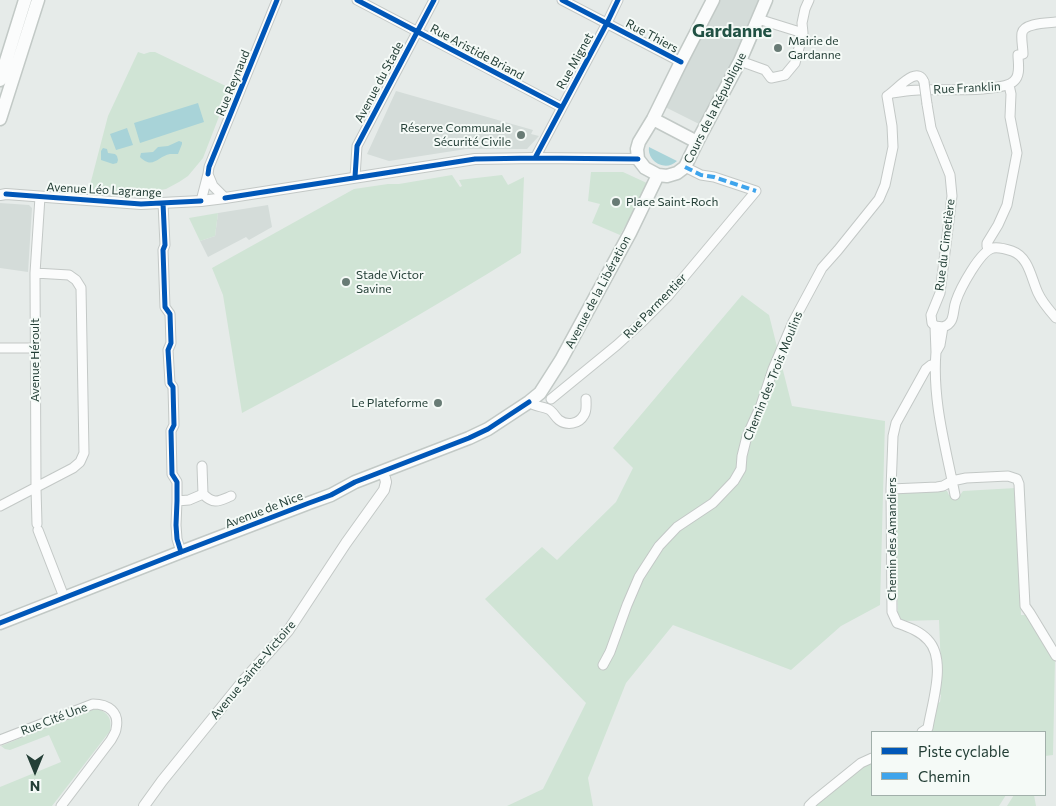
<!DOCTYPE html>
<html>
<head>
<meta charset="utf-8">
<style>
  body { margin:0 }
  #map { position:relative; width:1056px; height:806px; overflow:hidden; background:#e6ebe9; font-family:Commissioner,sans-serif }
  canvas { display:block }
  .legend { position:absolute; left:871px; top:731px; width:175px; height:65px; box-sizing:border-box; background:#f5faf7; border:1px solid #a1afaa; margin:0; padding:6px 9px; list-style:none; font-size:15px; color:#243f37 }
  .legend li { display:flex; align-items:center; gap:10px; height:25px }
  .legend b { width:25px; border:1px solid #a1afaa }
  .north { position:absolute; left:10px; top:746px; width:50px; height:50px; -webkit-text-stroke:4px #f5faf7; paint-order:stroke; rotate:180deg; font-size:14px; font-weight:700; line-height:20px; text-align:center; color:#243f37 }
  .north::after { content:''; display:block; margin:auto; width:18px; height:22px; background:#243f37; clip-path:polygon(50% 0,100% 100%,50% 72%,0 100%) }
</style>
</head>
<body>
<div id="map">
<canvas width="1056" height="806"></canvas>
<ul class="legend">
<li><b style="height:6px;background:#0057b8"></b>Piste cyclable</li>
<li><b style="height:6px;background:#3ea4ec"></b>Chemin</li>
</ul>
<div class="north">N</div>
</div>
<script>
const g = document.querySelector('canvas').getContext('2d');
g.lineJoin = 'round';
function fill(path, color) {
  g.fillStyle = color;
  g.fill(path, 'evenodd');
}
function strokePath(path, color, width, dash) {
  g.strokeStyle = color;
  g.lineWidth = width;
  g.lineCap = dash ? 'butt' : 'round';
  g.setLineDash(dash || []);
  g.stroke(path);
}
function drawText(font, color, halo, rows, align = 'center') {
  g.font = font + ' Commissioner,sans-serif';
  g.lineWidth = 4;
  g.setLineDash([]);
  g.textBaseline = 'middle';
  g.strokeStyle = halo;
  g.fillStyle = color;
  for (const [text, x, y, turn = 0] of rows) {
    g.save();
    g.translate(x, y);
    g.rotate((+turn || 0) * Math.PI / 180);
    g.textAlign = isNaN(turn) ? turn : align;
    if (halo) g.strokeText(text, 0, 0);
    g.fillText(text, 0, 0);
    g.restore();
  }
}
const built = new Path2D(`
  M709 0H773L754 48 731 89 712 127 697 123 655 102Z
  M396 91 533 130 531 134 539 136 527 149H466L389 161 367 154Z
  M0 203 29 205 32 208 28 272 0 268Z
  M268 205 272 227 249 240 246 237 208 257 200 241 215 236 218 213Z`);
const green = new Path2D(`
  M138 52 144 54 150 52H155L230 88 203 158 188 176 179 182 166 189 142 193 89 189 108 116Z
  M591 172H623L649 184 620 235 592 223 600 204 588 201Z
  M452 175 460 187 462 186 459 180 502 175 508 185 524 177 521 253C430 310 337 363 242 413L223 295 212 268 354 189 388 184H399Z
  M218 213 215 236 200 241 189 218Z
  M742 295 769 315 792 406 885 421 880 605 841 626 791 670 673 625 626 683 588 778 593 806H507L543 789 586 703 485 599 542 547 557 560 616 502 633 468 613 448Z
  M1016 488 1021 615H1028L1055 659 1053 755 1045 756V732H929L938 703 940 702 941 695 937 692 941 669 939 620 902 621 898 616 894 493 947 491 949 495H960L963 491Z
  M97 709C109 712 112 720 110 731L52 806H0V787L61 762 49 735 10 750 5 749 1 746 90 710Z
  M872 762V795H1006L999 806H817L816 804 844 780Z
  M1014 795H1034L1036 806H1007Z`);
const water = new Path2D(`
  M198 103 204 122 140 143 134 123Z
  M127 128 133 145 116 150 110 134Z
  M179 141 182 142V144L178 154C177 154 170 154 170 154 158 156 153 170 140 157L141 153 153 152 158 147 168 146Z
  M649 147 677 161C666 172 647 162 649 147Z
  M103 148 107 149 108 153 115 154 117 156 118 160 117 163 113 164 101 160V151Z`);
const minor = new Path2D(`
  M357 0 561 107
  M562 0 681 62
  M758 19 803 33
  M740 61 765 70 771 78 785 75 795 63 803 33 802 23 805 9 809 0
  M892 93C901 92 909 90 919 90 937 89 1003 93 1014 81 1021 75 1018 63 1018 55L1023 54C1023 47 1021 40 1022 33 1024 23 1047 23 1056 22
  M927 104 931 128 950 175 952 196 940 293 931 315 932 323 935 326 943 327
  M535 158 607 23 618 0
  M208 174 213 186 225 198
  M355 177 357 146 434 0
  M201 201 208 174 209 167 277 0
  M163 203 165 245 163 250 165 307 170 314 171 343 168 350 170 383 173 387 174 425 171 431 172 474 177 482V501L176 525 177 539 181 552
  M988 250 987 246V243L998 225 1007 205 1017 153 1010 117 1011 94 1009 85
  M935 326 936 352 940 345 943 327
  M943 327C956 323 952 311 956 301 960 289 980 251 993 248 999 247 1006 249 1012 251 1029 257 1031 278 1038 293 1042 302 1049 310 1056 318
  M0 348H35
  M936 352C932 401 946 448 955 495
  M551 399 617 345 641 323 668 296 756 191 714 177 701 175 685 167
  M529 402C535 407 541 406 548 409 553 411 555 417 559 420 567 426 579 424 584 415 587 411 586 405 586 399
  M202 466 203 494C214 505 219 501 231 496
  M891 489 937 487 943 486 952 481 966 478 1008 476 1017 479 1019 484 1025 606 1030 613 1056 656
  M177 501 189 500 203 494
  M0 506 73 468 80 462 84 453 81 288 76 280 69 275 35 273
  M37 524 36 488 35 273 40 197
  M38 530 64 597
  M603 665 610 652 627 605 639 577 659 546 677 527 713 503 734 481 741 469 742 456 747 436 761 405 773 369 793 322 822 268 838 250 879 199 885 185 893 147 892 126 887 96C897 90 917 64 924 82
  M922 732 928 728C932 703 947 660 928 640 920 631 908 627 897 623L892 612 891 489 893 436 896 423 926 369 931 365 935 364
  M0 740 93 704C108 704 120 712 116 729 116 732 113 736 111 740L61 806
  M809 806 814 801 861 763 872 758`);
const tertiary = new Path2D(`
  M0 195 6 194 141 204 201 201 225 198 475 159 535 158 638 159
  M144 806 162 781 243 681 288 631 346 543 384 490 386 482 385 478`);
const secondary = new Path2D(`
  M713 0 681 62 653 119 639 142 637 149 638 159 645 168 658 175 667 176 677 173 685 167 697 142 740 61 766 0
  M0 80 25 0
  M0 119 38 0
  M653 119 697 142
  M0 623 181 552 309 503 331 495 355 482 469 438 488 429 529 402 540 393 561 360 630 233 658 175`);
const minorBridge = new Path2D(`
  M924 82 927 104`);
const quiet = new Path2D(`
  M685 167 701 175 714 177 756 191`);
const cycleway = new Path2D(`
  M357 0 561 107
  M562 0 681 62
  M535 158 607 23 618 0
  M208 174 209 167 277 0
  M355 177 357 146 434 0
  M6 194 141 204 201 201
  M225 198 475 159 535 158 638 159
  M163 203 165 245 163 250 165 307 170 314 171 343 168 350 170 383 173 387 174 425 171 431 172 474 177 482V501L176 525 177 539 181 552
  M0 623 181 552 309 503 331 495 355 482 469 438 488 429 529 402`);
const markers = [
  [778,48,5,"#687b75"],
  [521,135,5,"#687b75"],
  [616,202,5,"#687b75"],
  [346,282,5,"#687b75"],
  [438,403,5,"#687b75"]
];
const streetNames = [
  ["Rue Thiers",652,36,28],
  ["Rue Aristide Briand",477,52,28],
  ["Rue Mignet",575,61,-61],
  ["Avenue du Stade",379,82,-62],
  ["Rue Reynaud",233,83,-68],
  ["Rue Franklin",967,88,-3],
  ["Cours de la République",715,108,-63],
  ["Avenue Léo Lagrange",104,190,3],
  ["Rue du Cimetière",945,245,-83],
  ["Avenue de la Libération",598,292,-62],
  ["Rue Parmentier",655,306,-46],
  ["Avenue Héroult",35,360,-90],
  ["Chemin des Trois Moulins",773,376,-68],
  ["Avenue de Nice",264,510,-21],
  ["Chemin des Amandiers",892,539,-90],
  ["Avenue Sainte-Victoire",253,670,-50],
  ["Rue Cité Une",54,719,-21]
];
const poiNames = [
  ["Mairie de",788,41],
  ["Gardanne",788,55],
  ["Réserve Communale",511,128,"right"],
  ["Sécurité Civile",511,142,"right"],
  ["Place Saint-Roch",626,202],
  ["Stade Victor",356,275],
  ["Savine",356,289],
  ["Le Plateforme",428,403,"right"]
];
const districtNames = [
  ["Gardanne",732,31]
];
fill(built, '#d4dcd9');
fill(green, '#d0e4d5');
fill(water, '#a8d3d8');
strokePath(minor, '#c3c8c6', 11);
strokePath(tertiary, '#c3c8c6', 12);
strokePath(secondary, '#c2c9c6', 15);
strokePath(minor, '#fbfcfc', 9);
strokePath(tertiary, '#fbfcfc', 10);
strokePath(secondary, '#fbfcfc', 12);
strokePath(minorBridge, '#c3c8c6', 11, []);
strokePath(minorBridge, '#fbfcfc', 9);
strokePath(quiet, '#3ea4ec', 4, [8, 4]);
strokePath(cycleway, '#0057b8', 5);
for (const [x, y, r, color] of markers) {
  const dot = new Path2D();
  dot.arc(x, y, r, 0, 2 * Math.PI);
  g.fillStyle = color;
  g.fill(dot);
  strokePath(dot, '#f5faf7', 2);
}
drawText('12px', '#243f37', '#f5faf7', streetNames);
drawText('12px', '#243f37', '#f5faf7', poiNames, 'left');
drawText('bold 18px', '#205143', '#f5faf7', districtNames);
</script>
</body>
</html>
